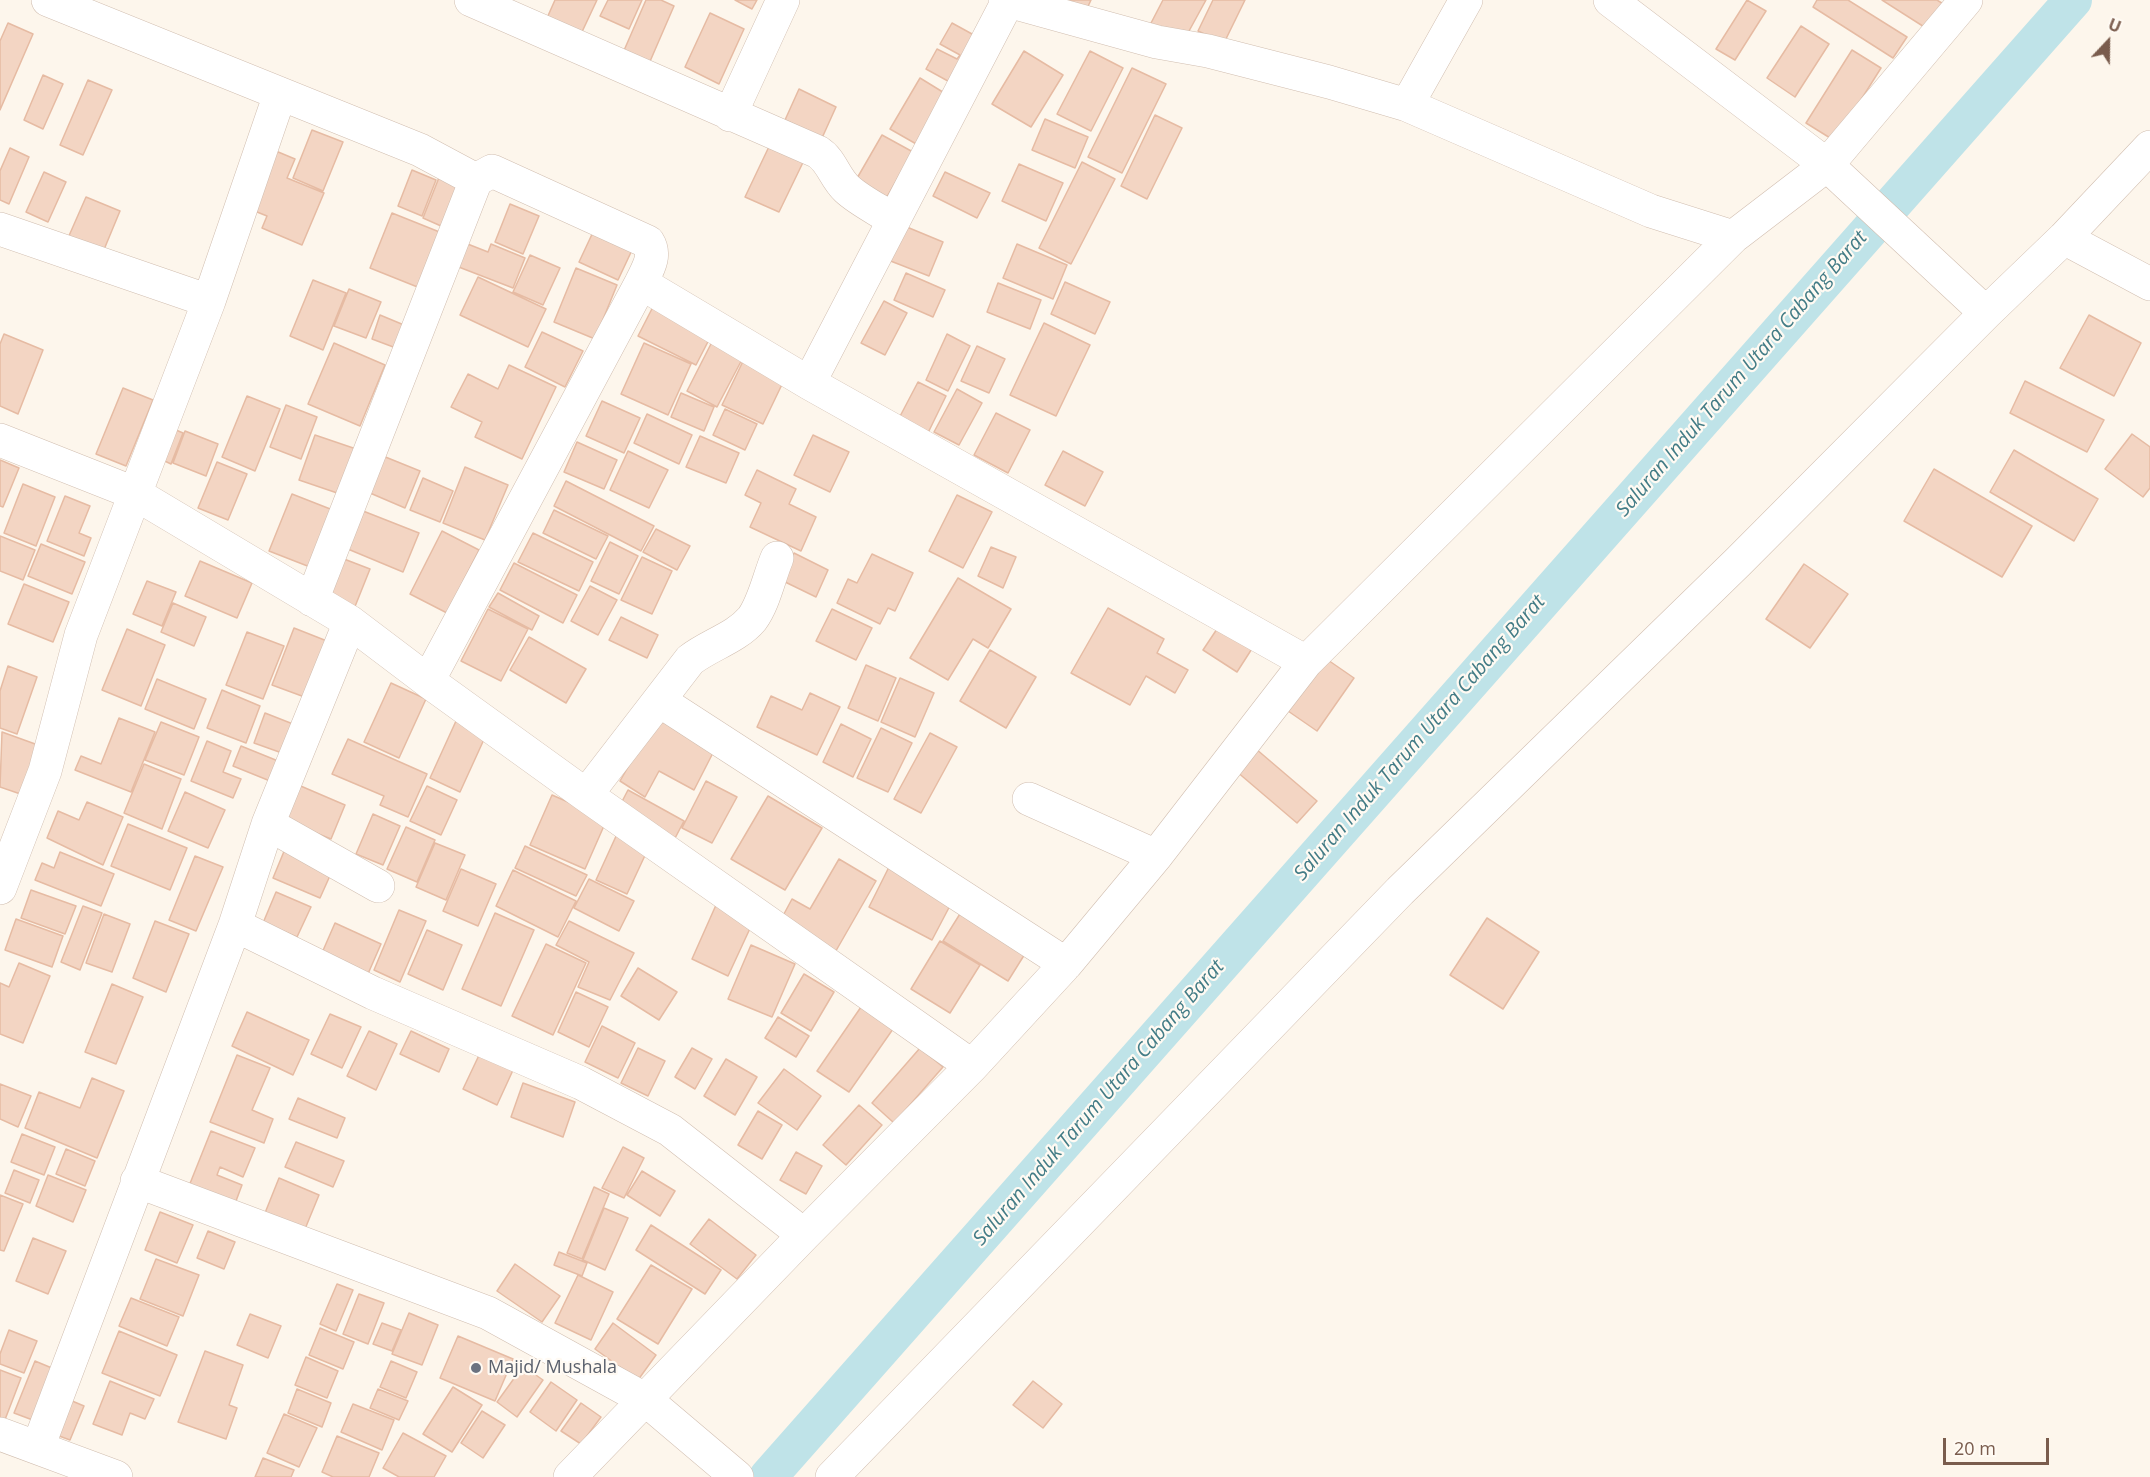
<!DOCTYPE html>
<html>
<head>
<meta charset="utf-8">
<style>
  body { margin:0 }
  #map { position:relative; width:2150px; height:1477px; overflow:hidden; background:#fdf6ec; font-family:"Open Sans",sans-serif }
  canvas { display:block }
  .north { position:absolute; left:2078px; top:12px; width:60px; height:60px; -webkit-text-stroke:4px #fffaf3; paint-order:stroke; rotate:22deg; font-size:16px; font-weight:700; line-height:24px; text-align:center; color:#7a5c4d }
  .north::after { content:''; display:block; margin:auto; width:21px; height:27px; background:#7a5c4d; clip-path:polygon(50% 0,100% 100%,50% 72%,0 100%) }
  .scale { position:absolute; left:1943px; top:1438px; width:106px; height:27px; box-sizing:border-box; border:3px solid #7a5c4d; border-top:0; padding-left:8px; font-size:18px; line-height:21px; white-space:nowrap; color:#7a5c4d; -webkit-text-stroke:4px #fffaf3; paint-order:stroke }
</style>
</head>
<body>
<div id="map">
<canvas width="2150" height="1477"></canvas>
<div class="north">U</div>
<div class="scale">20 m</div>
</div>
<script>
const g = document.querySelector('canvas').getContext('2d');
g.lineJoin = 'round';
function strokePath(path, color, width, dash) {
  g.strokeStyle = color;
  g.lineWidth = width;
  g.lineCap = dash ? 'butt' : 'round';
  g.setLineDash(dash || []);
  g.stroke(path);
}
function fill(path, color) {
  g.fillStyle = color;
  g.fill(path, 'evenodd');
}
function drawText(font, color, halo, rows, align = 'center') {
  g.font = font + ' "Open Sans",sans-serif';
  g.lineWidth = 4.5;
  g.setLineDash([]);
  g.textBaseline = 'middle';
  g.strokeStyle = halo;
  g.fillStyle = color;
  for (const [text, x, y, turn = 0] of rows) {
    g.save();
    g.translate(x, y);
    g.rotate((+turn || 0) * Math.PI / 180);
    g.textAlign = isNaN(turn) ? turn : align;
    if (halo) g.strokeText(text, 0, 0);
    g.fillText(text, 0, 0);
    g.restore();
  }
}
const canal = new Path2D(`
  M768 1477 2073 0`);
const building = new Path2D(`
  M555 0H597L581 34 547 18Z
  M608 0H642L629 29 600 16Z
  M646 0H661L674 6 648 66 622 55Z
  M735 0H757L752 9Z
  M1051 0H1091L1084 15Z
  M1163 0H1206L1183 42 1150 25Z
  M1213 0H1245L1224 43 1198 31Z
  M1747 0 1766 11 1735 60 1716 49Z
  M1817 0H1848L1907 37 1893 58 1813 7Z
  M1882 0H1937L1945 5 1929 30Z
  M710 13 744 29 719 84 685 67Z
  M8 23 33 34 0 110V41Z
  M952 23 983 40 957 86 926 69 937 49 957 59 960 55 940 44Z
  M1801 26 1829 44 1795 97 1767 78Z
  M1852 50 1881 68 1835 141 1806 123Z
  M1024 51 1063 75 1031 127 992 104Z
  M1090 51 1123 68 1091 131 1057 114Z
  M1132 68 1166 84 1122 173 1088 157Z
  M43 75 63 84 43 129 24 120Z
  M920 78 946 94 918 145 890 129Z
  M88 80 112 90 83 155 60 145Z
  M799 89 836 107 822 138 785 120Z
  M1155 115 1182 128 1147 199 1121 186Z
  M1045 119 1088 137 1075 168 1032 150Z
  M312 130 343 142 323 191 293 178Z
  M775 134 809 150 779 212 745 197Z
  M882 135 913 152 887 197 856 180Z
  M10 148 29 157 9 204 0 200V171Z
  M271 149 295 159 287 178 324 193 302 245 262 228 267 216 247 208Z
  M1082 162 1115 179 1071 264 1039 248Z
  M1019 164 1063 183 1046 221 1002 201Z
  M412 170 436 180 422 216 398 206Z
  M442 170 470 182 450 230 423 218Z
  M44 172 66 182 48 222 26 212Z
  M945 172 990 193 977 218 933 196Z
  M86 197 120 211 103 252 68 238Z
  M510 204 539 216 523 254 495 242Z
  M392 213 447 235 425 290 370 268Z
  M902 225 943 242 929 276 888 260Z
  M594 230 633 248 618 280 579 262Z
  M460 241 488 252 491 244 525 258 513 288 451 264Z
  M1017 244 1067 265 1053 299 1003 278Z
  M530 255 560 268 543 305 513 292Z
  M576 268 617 285 595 339 554 322Z
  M906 273 945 290 933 317 894 300Z
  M478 277 546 309 528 347 460 315Z
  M313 280 346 293 323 350 290 336Z
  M1065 282 1110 302 1095 334 1051 314Z
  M998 283 1041 300 1030 329 987 312Z
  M349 289 381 302 366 338 334 326Z
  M657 299 715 328 696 365 638 336Z
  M884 301 907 313 885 355 861 343Z
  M380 315 404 325 396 348 372 339Z
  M2089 315 2141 343 2114 396 2060 368Z
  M1044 323 1090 345 1056 416 1010 395Z
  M542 332 583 351 565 387 525 367Z
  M4 334 43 350 18 414 0 406V344Z
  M947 334 970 346 948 391 926 380Z
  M715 336 746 352 717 407 687 391Z
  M334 343 385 365 360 426 308 404Z
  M644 343 691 364 668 415 621 394Z
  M977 346 1005 359 989 393 961 381Z
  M746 355 787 374 763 424 722 405Z
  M509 365 556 387 522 459 475 437 482 422 451 407 468 374 498 389Z
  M2025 381 2104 420 2087 452 2010 413Z
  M918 382 946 396 926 437 897 422Z
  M123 388 153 400 126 466 96 454Z
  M957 389 982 403 959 445 934 432Z
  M681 393 714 407 704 431 671 417Z
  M247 396 280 409 255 471 222 457Z
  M602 401 640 418 624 453 586 436Z
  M286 405 317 417 301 459 270 447Z
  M725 409 757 424 745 450 713 435Z
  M996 413 1030 430 1008 473 974 455Z
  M647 414 692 435 679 464 634 443Z
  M162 424 183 433 171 464 150 454Z
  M185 431 218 444 206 476 173 463Z
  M2132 434 2150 447V488L2143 497 2105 469Z
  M315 435 362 451 346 496 299 480Z
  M813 435 849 452 830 492 794 475Z
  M700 436 739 453 726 483 686 467Z
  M577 442 617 460 604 489 564 472Z
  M2014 450 2098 499 2074 541 1990 492Z
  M628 451 668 470 649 508 610 490Z
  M1063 451 1103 472 1085 506 1045 485Z
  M378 454 420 471 405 508 363 490Z
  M0 460 19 468 3 507 0 506Z
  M217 462 247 474 228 520 198 508Z
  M465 467 508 485 485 540 443 523Z
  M1934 469 2032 526 2002 577 1904 521Z
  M757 470 796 489 789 504 816 517 801 551 750 527 761 503 745 495Z
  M423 478 453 491 440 522 410 510Z
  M566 481 654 526 641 551 554 506Z
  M23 484 55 497 36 546 4 533Z
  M292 494 343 514 310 567 269 551Z
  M957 495 992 512 963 568 929 551Z
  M65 496 90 506 79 533 91 538 84 556 47 541Z
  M358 509 419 533 403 572 343 547Z
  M554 510 608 536 596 559 543 533Z
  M656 529 690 546 677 570 643 552Z
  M442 531 479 550 447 613 410 594Z
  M533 533 593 562 579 591 518 562Z
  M0 536 35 550 23 580 0 571Z
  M610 542 638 556 619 594 591 581Z
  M41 544 85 562 72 594 28 576Z
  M991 547 1016 557 1003 588 978 576Z
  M794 553 828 570 816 597 781 580Z
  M872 554 913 573 895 611 888 608 880 624 837 603 848 579 857 583Z
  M642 557 672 571 652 614 621 600Z
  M344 559 370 569 354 609 328 599Z
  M200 561 252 583 237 618 185 596Z
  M514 563 577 595 563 623 500 590Z
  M1804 564 1848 594 1810 648 1766 619Z
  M958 578 1011 609 988 648 973 639 948 680 910 658Z
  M147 581 176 592 162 626 133 614Z
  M24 584 69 602 53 642 8 624Z
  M590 586 617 600 598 635 571 621Z
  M498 593 539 616 532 630 489 607Z
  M173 603 206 617 194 646 161 632Z
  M1108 608 1164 639 1157 653 1188 670 1175 693 1146 676 1130 705 1071 673Z
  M488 609 528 629 501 681 461 661Z
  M832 609 872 628 856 660 816 641Z
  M621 617 658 635 647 658 609 640Z
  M1221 623 1255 644 1237 672 1203 650Z
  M294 628 332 643 310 699 272 685Z
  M127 629 165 645 141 706 102 690Z
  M247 632 284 646 263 699 226 685Z
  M529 637 586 669 566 703 510 670Z
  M990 650 1036 677 1006 728 960 701Z
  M1325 658 1354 678 1317 731 1288 711Z
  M866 665 896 678 878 721 848 708Z
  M8 666 37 677 17 734 0 728V691Z
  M900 678 934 693 915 737 881 722Z
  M157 679 206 699 194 729 145 709Z
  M391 683 426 699 399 758 364 742Z
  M222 690 260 706 246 743 207 728Z
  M810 693 840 707 817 755 757 727 771 696 802 710Z
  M265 713 293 724 282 753 254 743Z
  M658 715 717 745 694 790 659 771 645 797 620 781Z
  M119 718 155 732 131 792 75 770 81 756 101 764Z
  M456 721 486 735 460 792 430 778Z
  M161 722 199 737 184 775 145 760Z
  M841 724 871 739 853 777 823 762Z
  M881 728 912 743 888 792 857 778Z
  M2 732 49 749 32 798 0 787Z
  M930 733 957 747 921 813 894 799Z
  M348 739 427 774 408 817 380 805 384 796 332 774Z
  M207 741 231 751 223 772 241 779 233 798 191 781Z
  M1249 743 1317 801 1297 823 1229 765Z
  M241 746 288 765 280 785 233 766Z
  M144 764 181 779 162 829 124 813Z
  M706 781 737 797 712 843 682 828Z
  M296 784 345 805 331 839 281 819Z
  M427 786 457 800 441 835 410 821Z
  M628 790 684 821 672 844 616 813Z
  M185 792 225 810 208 848 168 831Z
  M552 795 607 819 585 869 530 845Z
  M768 796 822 828 785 890 731 859Z
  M87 802 123 817 103 865 47 838 58 811 79 820Z
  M373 814 400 826 383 865 356 854Z
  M128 824 187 848 170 890 111 866Z
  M406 827 435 840 417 882 387 869Z
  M617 834 648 849 627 894 596 880Z
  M435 843 465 855 446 900 416 887Z
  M525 846 587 875 576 896 515 868Z
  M285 849 333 869 320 898 273 878Z
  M60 852 114 874 101 906 35 880 42 863 54 868Z
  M195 856 223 867 196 931 169 920Z
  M839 859 876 881 833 956 778 925 792 899 810 909Z
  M889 867 953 900 932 940 869 907Z
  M461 869 496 884 478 926 443 911Z
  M513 870 576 901 558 937 496 906Z
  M589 879 634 901 619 931 574 908Z
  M31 890 76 906 65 934 21 918Z
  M276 892 311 907 297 937 263 923Z
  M716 905 753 922 728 976 692 959Z
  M83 906 102 913 80 970 61 962Z
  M963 909 1028 949 1008 981 943 941Z
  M399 910 426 921 400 982 374 970Z
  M495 913 534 930 501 1006 462 989Z
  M104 914 130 924 112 972 86 963Z
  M1487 918 1539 952 1503 1009 1450 975Z
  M16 919 63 936 52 967 5 950Z
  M155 921 189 934 166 992 133 978Z
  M569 921 634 953 610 1000 578 987 589 962 556 945Z
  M335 923 381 944 364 983 318 962Z
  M427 930 462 945 443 990 408 974Z
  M940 941 980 965 950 1013 911 989Z
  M546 944 586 963 553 1035 512 1016Z
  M751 945 795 964 772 1017 728 999Z
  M19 963 50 976 23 1043 0 1034V983L9 987Z
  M638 968 677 992 659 1020 621 996Z
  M804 974 834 992 811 1031 781 1013Z
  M112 984 143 997 116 1064 85 1052Z
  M576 992 608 1007 589 1047 558 1032Z
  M861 1007 893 1029 849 1092 817 1071Z
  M247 1012 309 1040 293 1075 232 1046Z
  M330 1014 361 1027 342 1068 311 1054Z
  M778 1017 809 1036 796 1057 765 1038Z
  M602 1026 635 1043 618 1078 585 1062Z
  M369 1031 397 1044 376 1090 347 1076Z
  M411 1031 449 1049 439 1072 400 1054Z
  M638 1048 665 1061 648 1096 621 1083Z
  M692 1048 712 1059 695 1089 675 1077Z
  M920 1048 943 1067 894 1123 872 1103Z
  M481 1051 514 1068 497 1105 463 1089Z
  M237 1055 270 1068 252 1110 273 1119 264 1143 210 1122Z
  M726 1059 757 1077 735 1115 704 1096Z
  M784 1069 821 1096 797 1130 758 1103Z
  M92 1078 124 1091 97 1158 25 1128 39 1092 80 1108Z
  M523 1083 575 1102 563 1137 511 1117Z
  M0 1084 31 1096 18 1127 0 1119Z
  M298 1098 345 1118 337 1138 289 1119Z
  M859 1105 882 1125 846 1165 823 1145Z
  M758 1111 782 1125 762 1159 738 1145Z
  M211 1131 255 1148 243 1177 220 1167 217 1175 242 1185 233 1209 187 1191Z
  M22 1134 55 1147 44 1175 11 1162Z
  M296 1142 344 1161 333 1187 285 1167Z
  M623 1147 644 1158 624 1198 602 1188Z
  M66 1149 95 1161 85 1186 56 1174Z
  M796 1152 822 1166 806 1194 780 1180Z
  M14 1170 39 1180 30 1203 5 1193Z
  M642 1171 675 1191 660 1216 627 1195Z
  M48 1175 86 1190 73 1222 36 1206Z
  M279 1178 319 1195 305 1229 265 1213Z
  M594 1187 609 1194 582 1259 567 1253Z
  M0 1195 23 1204 4 1251 0 1250Z
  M604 1208 628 1218 605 1270 583 1260Z
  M160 1212 193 1225 177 1263 145 1250Z
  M709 1219 756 1255 737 1279 690 1244Z
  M651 1225 721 1270 705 1294 636 1250Z
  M208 1231 235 1242 224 1269 197 1258Z
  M33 1238 66 1251 48 1294 16 1281Z
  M559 1252 587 1263 582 1276 554 1265Z
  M156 1259 199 1275 183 1316 140 1299Z
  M515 1264 560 1296 542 1322 497 1291Z
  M651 1265 692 1289 658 1344 617 1319Z
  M578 1275 613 1292 591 1340 555 1323Z
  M337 1284 353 1290 336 1331 320 1324Z
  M359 1294 384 1303 368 1344 343 1334Z
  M131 1298 179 1317 167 1346 119 1326Z
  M409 1313 438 1325 422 1365 392 1354Z
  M250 1314 281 1326 268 1358 237 1345Z
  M382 1323 401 1330 392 1351 373 1344Z
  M613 1323 656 1355 638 1380 595 1349Z
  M320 1328 354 1342 343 1369 309 1355Z
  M9 1330 37 1341 24 1373 0 1364V1354Z
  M119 1331 177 1355 160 1396 102 1373Z
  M458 1336 513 1359 495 1401 440 1378Z
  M205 1351 243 1365 229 1405 237 1408 226 1439 178 1422Z
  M306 1357 338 1371 327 1398 295 1385Z
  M35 1361 59 1371 38 1422 14 1413Z
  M391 1361 417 1372 406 1398 380 1387Z
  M523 1366 543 1380 517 1417 497 1402Z
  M0 1370 21 1378 1 1430 0 1429Z
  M110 1381 154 1399 145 1419 130 1413 122 1435 93 1424Z
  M1033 1381 1062 1404 1043 1428 1013 1405Z
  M551 1382 577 1400 556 1431 530 1412Z
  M453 1387 482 1405 452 1452 423 1434Z
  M297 1389 331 1403 322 1427 288 1413Z
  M378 1389 408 1401 399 1420 370 1408Z
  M65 1398 84 1406 70 1440 51 1433Z
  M581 1403 601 1417 581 1444 561 1431Z
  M353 1404 394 1420 382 1450 341 1432Z
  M482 1411 505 1425 483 1458 461 1443Z
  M284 1414 317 1428 299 1467 267 1453Z
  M403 1433 446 1456 434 1477H399L383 1468Z
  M337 1436 379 1453 369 1477H333L322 1472Z
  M263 1458 294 1470 291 1477H255Z`);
const minor = new Path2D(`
  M48 0 420 150 476 180 492 171 648 242C657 256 647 270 641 283L809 383 1306 662
  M471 0 818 152C832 161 834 177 847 189 860 201 879 210 894 220
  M1005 0 1157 42 1208 51 1329 82 1407 105 1651 211 1733 237
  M1610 0 1827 165 1986 313
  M1407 105 1466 0
  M730 115 783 0
  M0 229 209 301
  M2064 238 2150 284
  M809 383 1008 1
  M0 440 134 493 350 622 428 681 586 795 972 1066
  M312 600 476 180
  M428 681 641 283
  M660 701 1066 964
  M586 795 690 660C709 645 736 638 752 619 764 603 769 577 777 558
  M1029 799 1156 856
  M268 824 378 886
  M0 888 45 771 81 635 209 301 280 94
  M235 925 373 993 581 1083 670 1130 804 1235
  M137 1181 488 1313 646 1400 737 1477
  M0 1434 116 1477
  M38 1447 235 925 268 824 350 622
  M570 1477 804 1235 972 1066 1066 964 1156 856 1306 662 1733 237 1827 165 1966 0
  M832 1477 1400 891 1738 562 1986 313 2064 238 2150 147`);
const markers = [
  [476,1368,6,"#6b7280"]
];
const worshipNames = [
  ["Majid/ Mushala",488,1368]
];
const waterNames = [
  ["Saluran Induk Tarum Utara Cabang Barat",1742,374,-49],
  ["Saluran Induk Tarum Utara Cabang Barat",1420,738,-49],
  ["Saluran Induk Tarum Utara Cabang Barat",1099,1103,-49]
];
strokePath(canal, '#bfe3e8', 38);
fill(building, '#f3d5c3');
strokePath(building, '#e6bba3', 1.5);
strokePath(minor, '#d1beb0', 34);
strokePath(minor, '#fff', 33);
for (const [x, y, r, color] of markers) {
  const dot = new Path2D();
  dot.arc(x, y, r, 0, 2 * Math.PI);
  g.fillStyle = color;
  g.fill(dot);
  strokePath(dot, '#fffaf3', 2);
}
drawText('18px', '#5b616d', '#fffaf3', worshipNames, 'left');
drawText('italic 20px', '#437c86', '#fffaf3', waterNames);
</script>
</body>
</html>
